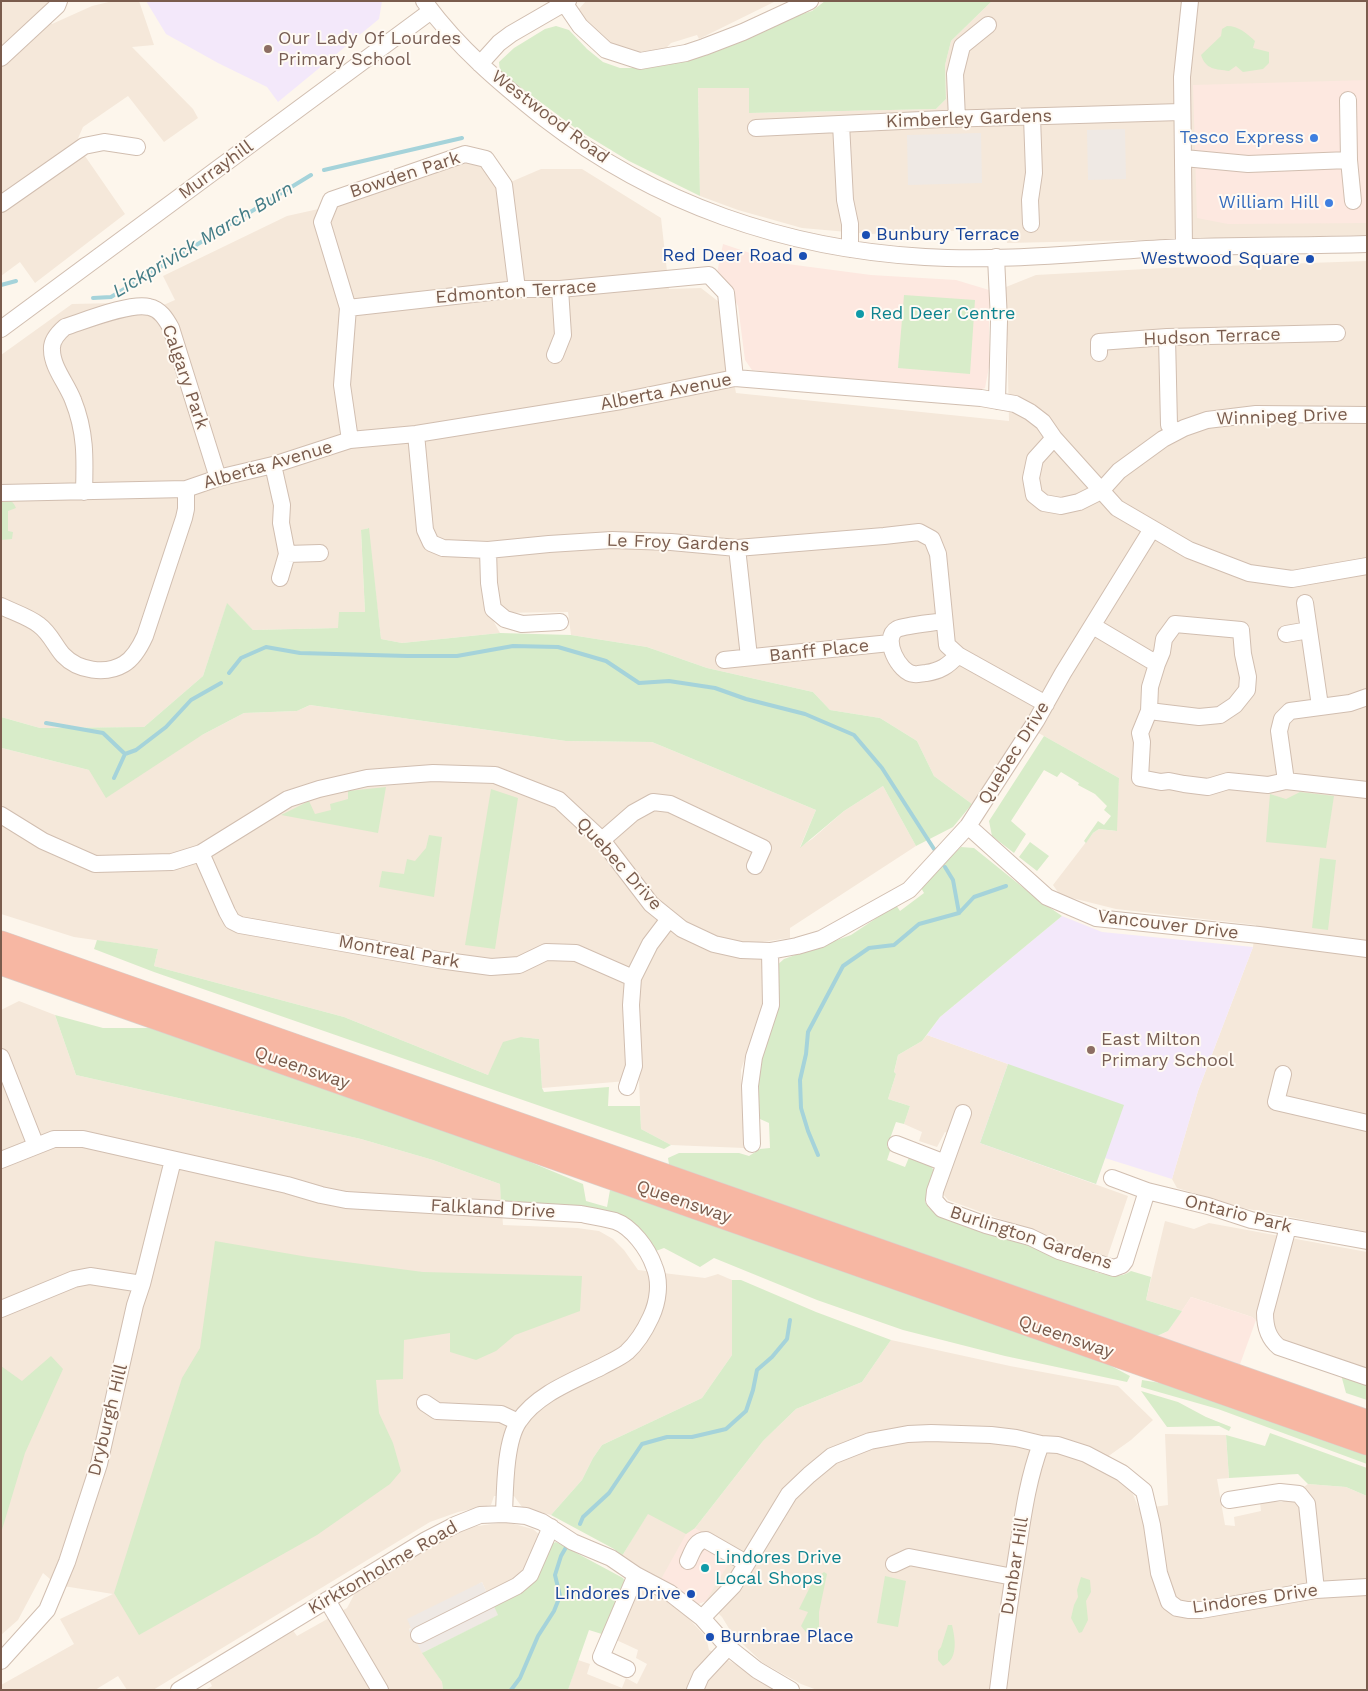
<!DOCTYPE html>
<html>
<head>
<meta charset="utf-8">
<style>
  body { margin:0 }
  #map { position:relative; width:1368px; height:1691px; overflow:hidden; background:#fdf6ec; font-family:"Work Sans",sans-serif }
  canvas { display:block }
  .frame { position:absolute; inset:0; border:2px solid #7a5c4d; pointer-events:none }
</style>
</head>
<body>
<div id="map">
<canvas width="1368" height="1691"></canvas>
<div class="frame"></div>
</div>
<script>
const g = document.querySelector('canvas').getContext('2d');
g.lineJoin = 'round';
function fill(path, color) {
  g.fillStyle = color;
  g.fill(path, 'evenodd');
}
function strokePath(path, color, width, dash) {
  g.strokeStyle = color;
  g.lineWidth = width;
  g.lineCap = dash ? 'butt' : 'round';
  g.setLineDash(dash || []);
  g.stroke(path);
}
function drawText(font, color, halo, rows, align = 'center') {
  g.font = font + ' "Work Sans",sans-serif';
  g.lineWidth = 4;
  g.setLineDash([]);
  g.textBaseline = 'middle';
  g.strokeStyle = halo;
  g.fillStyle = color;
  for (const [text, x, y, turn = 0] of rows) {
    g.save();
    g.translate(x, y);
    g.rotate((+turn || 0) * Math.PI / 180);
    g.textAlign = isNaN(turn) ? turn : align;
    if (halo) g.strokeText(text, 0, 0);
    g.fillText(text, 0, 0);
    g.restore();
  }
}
const residential = new Path2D(`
  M1 1H49L39 12 52 24 92 6 113 1H139L154 45 132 47 193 109 198 118 164 142 128 96 83 127 76 143 125 214 35 283 20 262 1 276Z
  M586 1H776L699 39 697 35 671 43 664 50 651 52 627 51 601 40 578 10Z
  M992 1H1367V235L1007 243 1005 229 870 234 802 228 738 210 700 196 698 88H750L749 113 936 109 946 99 945 65 951 41Z
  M463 161 483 167 494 182 513 181 541 169H582L661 218 669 289 701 288 719 302 736 393 1009 421 1006 287 1036 275 1164 268 1367 261V1232L1243 1208 1177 1188 1172 1179 1198 1091 1253 947 1256 925 1116 909 1060 895 1053 885 1093 833 1099 829 1116 831 1119 778 1026 726 972 804 934 776 917 741 880 718 830 710 813 692 707 668 647 647 571 635 568 612 489 613 500 633 402 643 381 639 368 528 361 531 365 612 338 628 253 630 227 604 203 676 144 727 40 728 1 717V355L72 304 117 303 152 310 175 300 163 276 287 216 341 204Z
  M310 705 566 741 652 742 816 810 800 847 812 839 844 811 883 786 916 846 790 928V938L762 942V1007L741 1070 744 1148 671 1145 641 1129 639 1080 542 1088 539 1039 521 1037 488 1075 344 1017 154 966 158 949 74 937 1 914V731L2 748 89 770 202 735 244 713 297 711Z
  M19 1001 55 1015 76 1075 361 1139 433 1160 500 1184 503 1225 577 1228 599 1231 613 1239 624 1250 638 1270 705 1278 718 1274 732 1280V1355L702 1398 602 1445 593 1458 582 1480 551 1515 522 1507 514 1496H494L491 1505 458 1512 430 1522 153 1690H127L118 1676 95 1690H1V1685L74 1644 60 1619 113 1594 57 1585 43 1573 18 1620 1 1635V1010Z
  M927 1035 1008 1064 980 1143 1128 1196 1107 1258 948 1200 943 1194 963 1138 945 1132 937 1147 919 1141 922 1132 904 1124 910 1106 888 1099 896 1074 894 1073 898 1055 922 1041Z
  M1165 1221 1194 1229 1209 1223 1367 1252V1372L1283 1342 1252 1317 1191 1297 1182 1311 1146 1300Z
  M891 1340 1010 1366 1118 1386 1153 1420 1131 1440 1096 1465 1130 1487 1139 1509 1168 1505 1165 1434 1226 1435 1229 1478 1217 1479 1225 1525 1235 1526 1234 1517 1261 1511 1260 1502H1282L1308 1484 1346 1487 1367 1496V1690H817L801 1684 763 1663 733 1635 722 1617 706 1601 695 1605 622 1556 648 1513 695 1528 763 1441 796 1409 862 1382Z
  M499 1523H510L533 1529 541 1536 528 1574 494 1593 486 1591 482 1582 409 1629 415 1644 417 1643 442 1682 443 1690H205L212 1686 208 1678 292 1629 297 1636 347 1608 356 1591 445 1537 463 1528Z
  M642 1588 679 1608 706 1637 709 1650 784 1690H568L578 1660 590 1664 587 1674 622 1688 626 1678 637 1684 647 1664 636 1658 638 1650 612 1638 634 1589Z`);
const commercial = new Path2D(`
  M1367 80V223L1228 224 1197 218 1193 85Z
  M723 244 780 263 871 275 956 280 989 290V367L985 388 972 392 752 370 745 360 738 306 727 284 717 273Z
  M1191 1297 1252 1317 1256 1320 1239 1367 1155 1337 1168 1331Z
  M695 1528 735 1553 706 1601 695 1605 660 1581 686 1534Z`);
const industrial = new Path2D(`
  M1125 129 1126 179 1088 180 1087 130Z
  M981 133 982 183 908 185 907 135Z
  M482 1582 486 1591H489L499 1615 422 1653 417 1643 415 1644 409 1630 411 1628 407 1619Z`);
const education = new Path2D(`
  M146 1H382L379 19 278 102 267 87 218 63 166 34Z
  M1062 916 1102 932 1253 947 1198 1091 1172 1179 1105 1158 1096 1184 980 1143 1008 1064 927 1035 940 1017Z`);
const green = new Path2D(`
  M825 1H992L951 41 945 65 946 99 936 109 749 113V88H698L700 196 629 161 578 130 500 72 499 62 514 48 545 29 556 26 569 30 587 49 603 62 620 68H646L673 63 743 32 812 11Z
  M1227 26C1239 26 1246 33 1255 41L1253 48 1269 52V63L1263 69 1243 72 1236 66 1229 71C1216 69 1206 70 1201 55L1221 36 1222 29Z
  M904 295 975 300 970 374 898 368Z
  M1 498C9 498 13 501 16 508L8 511V531L13 532 12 539 1 540Z
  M369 528 381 639 402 643 500 633 571 635 647 647 707 668 813 692 830 710 880 718 917 741 934 776 972 804 953 827 916 846 883 786 844 811 800 848 816 810 652 742 566 741 310 705 297 711 244 713 202 735 106 798 89 770 2 748 1 717 40 728 144 727 203 676 227 603 253 630 338 628 339 612H365L361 530Z
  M1044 736 1119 778 1117 831 1099 829 1093 833 1086 843 1084 841 1098 821 1104 825 1111 816 1104 810 1107 806 1095 794 1078 785 1079 783 1061 772 1057 777 1044 770 1011 821 1026 834 1014 853 992 836 989 821Z
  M386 787 378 833 281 815 309 801 315 814 331 810 330 804 348 799V791Z
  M491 789 518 798 495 949 465 945Z
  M1300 792 1334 796 1326 848 1266 842 1270 794 1286 799Z
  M429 835 442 837 434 897 379 887 382 871 404 874 407 859 415 861 426 848Z
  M1030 842 1049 856 1037 871 1019 857Z
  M961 847 974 848 1036 898 1062 916 940 1017 922 1041 898 1055 894 1072 896 1074 888 1099 910 1106 904 1124 896 1122 887 1147 891 1148 887 1160 905 1167 910 1155 929 1162 935 1173 925 1202 929 1208 1096 1268 1095 1272C1109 1275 1119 1279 1131 1271L1151 1277 1146 1300 1182 1311 1168 1331 1155 1337 670 1171 668 1158 679 1153H739L749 1156 760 1149 770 1148 769 1123 760 1119 757 1112 754 1089 775 967 784 959 851 935 896 905 900 911 924 893 920 886Z
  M1320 858 1336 860 1328 930 1312 928Z
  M97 940 158 949 154 966 344 1017 488 1075 503 1042 521 1037 539 1039 542 1088 544 1092 609 1087 608 1106H640L641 1129 671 1145 664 1149 154 972 94 949Z
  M55 1015 103 1028H160L487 1144 583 1184 586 1201 607 1207 610 1190 636 1196 1098 1359 1130 1376 1127 1382 1005 1356 903 1330 817 1300 714 1258 700 1267 664 1248 653 1252 628 1222 501 1203 500 1184 433 1160 361 1139 76 1075Z
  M1008 1064 1124 1105 1096 1184 980 1143Z
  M215 1241 308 1257 423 1272 582 1276 580 1311 515 1335 496 1351 476 1360 450 1352V1333L404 1340 403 1379 376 1380 379 1413 393 1443 401 1471 390 1484 317 1535 139 1635 114 1593 182 1378 200 1348Z
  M732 1280H741L816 1312 891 1340 862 1382 796 1409 763 1441 695 1528 686 1534 648 1514 622 1556 614 1549 551 1515 582 1480 593 1458 602 1445 702 1398 732 1355Z
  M51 1356 63 1369 25 1453 1 1533V1366L22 1381Z
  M1340 1371 1367 1379V1400L1346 1393Z
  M1142 1380 1179 1386 1367 1454V1464L1218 1409 1141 1387Z
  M1141 1391 1178 1402 1206 1417 1231 1427 1229 1431 1219 1426 1167 1427Z
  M1270 1433 1367 1468V1496L1346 1487 1308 1484 1298 1474 1229 1478 1226 1435 1265 1446Z
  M556 1542 623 1578 627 1585 605 1635 589 1630 568 1690H443L442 1682 422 1653 498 1615 492 1602 551 1544Z
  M824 1572 827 1574 819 1612V1628L816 1636 810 1637 801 1626 808 1612 799 1609 813 1581Z
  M885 1576 906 1581 898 1627 877 1623Z
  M1081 1577 1090 1580 1091 1592 1086 1601 1088 1620 1082 1632 1079 1633 1071 1618 1074 1605 1078 1597 1077 1590Z
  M948 1625H952C955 1638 959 1659 943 1666L938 1660V1651L941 1647Z`);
const stream = new Path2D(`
  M324 170 462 138
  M1 285 16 281
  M93 298 111 297 311 175
  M229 673 241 658 266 647 300 653 407 656H457L513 646 558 647 606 661 639 683 669 681 715 688 746 699 805 714 854 735 882 768 934 849
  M46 723 103 733 125 754 136 750 166 727 191 700 221 683
  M114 778 125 754
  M945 867 953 880 959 913
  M818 1155 808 1131 801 1108 800 1080 806 1054 808 1032 843 966 869 948 894 945 919 924 959 913 974 897 1006 886
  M580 1524 583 1517 609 1493 642 1444 667 1437H692L726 1429 746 1411 753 1390 757 1370 772 1357 787 1339 790 1320
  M511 1690 520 1678 538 1636 554 1611 560 1596 555 1575 561 1556 568 1544`);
const minor = new Path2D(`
  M424 1C457 47 501 84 545 119 655 204 786 249 925 257 1004 262 1088 252 1166 248 1233 245 1300 246 1367 244
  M565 4 580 26 606 50 640 61 686 53 704 47 743 32 810 1
  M1 58 57 6 59 1
  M480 64 499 43 511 34 568 1
  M1348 100 1349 160 1353 201
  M957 119 955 74 962 46 988 25
  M841 124 845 200 850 224V249
  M756 128 943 119 1181 112
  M1184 158 1248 164 1349 160
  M1 204 84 146 104 142 137 147
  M1031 224 1030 200 1034 173 1032 117
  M1184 247 1182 77 1190 1
  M996 257 999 321 997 401
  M348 308 517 289H560L709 275 726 293 735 378
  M1 329 431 11
  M1167 337 1169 425 1176 432
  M1099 353V342L1167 337 1337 333
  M555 355 563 335 560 289
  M416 434 425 530 431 543 443 548 488 550 549 544 612 540 671 542 737 548 884 536 919 532 932 539 938 554 947 645 958 655 1046 704
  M1054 438 1035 459 1031 478 1034 495 1044 503 1061 506 1079 502 1101 491 1119 471 1163 439 1184 428 1207 420 1256 414 1367 415
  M350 440 342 385 348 308 322 222 331 200 465 154 486 159 504 185 517 289
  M273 465 282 505 281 523 287 554 280 578
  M84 492C85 459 86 432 73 400 67 384 52 367 52 350 51 341 58 333 65 327 84 321 131 302 149 307 160 309 166 319 171 328L218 478
  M1 493 186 489 218 478 273 465 350 440 416 434 621 401 735 378 981 398 1015 404 1030 412 1043 422 1054 438 1117 508 1189 550 1249 573 1292 579 1367 566
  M737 548 749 657
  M488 550 489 583 493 609 505 619 522 624 560 622
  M287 554 320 553
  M1305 603 1320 706
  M1 606C13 612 29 617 39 625 50 633 55 646 63 655 78 671 106 675 124 664 134 658 140 647 145 636L184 518 186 509V489
  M943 621C932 623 906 625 897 629 881 638 899 673 914 674 917 675 922 673 926 673 940 671 948 666 958 655
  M1093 626 1157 664 1150 687 1149 711 1140 733 1142 742 1140 778 1161 782 1169 781 1184 784 1208 787 1228 781 1268 785 1286 781 1367 790
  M1286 634 1309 630
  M724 660 890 643
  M1149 711 1199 717 1220 715 1235 705 1247 690 1248 677 1243 654 1241 630 1175 624 1164 639 1162 652 1157 664
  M1286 781 1279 731 1282 719 1290 711 1350 703 1367 697
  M1 815 43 841 95 864 172 862 201 853 288 799 319 789 367 778 433 773 495 775 559 800 602 840 651 904 682 929 714 944 741 950 770 951 797 946 821 939 909 890 968 826 1036 721 1063 673 1152 529
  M968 826 1047 897 1096 918 1259 935 1367 949
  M602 840 633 813 653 802 670 804 763 848 755 866
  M201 853 227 912 232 921 240 925 439 960 491 967 519 965 546 952 576 953 633 978
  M1 1057 36 1146
  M1283 1074 1276 1102 1367 1123
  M627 1087 634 1066 631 1005 633 978 650 944 669 919
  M963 1113 935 1191 934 1200 942 1209 986 1225 1030 1237 1059 1251 1114 1268 1122 1265 1125 1261 1147 1191
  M752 1144 750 1086 754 1057 771 1005 770 951
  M896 1144 945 1163
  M1 1160 54 1139H83L287 1185 321 1195 346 1200 581 1214C592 1216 604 1218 615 1221 632 1227 648 1249 654 1266 661 1282 658 1302 651 1317 645 1330 638 1342 627 1352 620 1358 610 1362 601 1367 573 1381 537 1394 519 1421 505 1441 505 1489 504 1514
  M1112 1178 1147 1191 1208 1206 1251 1220 1367 1241
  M1288 1227 1265 1313C1265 1327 1268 1338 1279 1347L1367 1377
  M1 1309 74 1279 90 1276 142 1284
  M425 1403 437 1411 501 1414 518 1422
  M1229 1500 1280 1492 1299 1494 1307 1504 1316 1590
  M688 1561C692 1553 695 1540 706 1540L746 1563
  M894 1564 909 1557 1013 1577
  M327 1600 380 1690
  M702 1618 733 1586 789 1494 809 1475 832 1456 870 1441 908 1434 931 1433 991 1435 1016 1438 1041 1444 1058 1445 1086 1454 1122 1473 1144 1491 1152 1525 1159 1573 1169 1602 1177 1608 1188 1610H1201L1316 1590 1367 1587
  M419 1635 517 1586 530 1575 551 1527
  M1 1661 47 1610 67 1562 99 1464 135 1305 142 1284 173 1160
  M627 1669 601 1657 636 1575
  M179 1690 426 1540 455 1525 480 1515 504 1514 526 1516 542 1522 573 1542 611 1558 636 1575 670 1593 702 1618 728 1647 757 1670 791 1690
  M695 1690 701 1676 728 1647
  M998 1690C1004 1640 1011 1591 1019 1541 1024 1508 1029 1476 1041 1444`);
const highway = new Path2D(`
  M1 943 1367 1422
  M1 963 1367 1443`);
const markers = [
  [268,49,5,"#8d6e63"],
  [1314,138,5,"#3f7fe0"],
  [1329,203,5,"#3f7fe0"],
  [866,235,5,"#1a4fb4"],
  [803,256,5,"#1a4fb4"],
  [1310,259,5,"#1a4fb4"],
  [860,314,5,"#0f9aa8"],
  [1091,1050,5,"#8d6e63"],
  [705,1568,5,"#0f9aa8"],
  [691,1594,5,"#1a4fb4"],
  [710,1637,5,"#1a4fb4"]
];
const educationNames = [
  ["Our Lady Of Lourdes",278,39],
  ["Primary School",278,60],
  ["East Milton",1101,1040],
  ["Primary School",1101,1061]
];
const streetNames = [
  ["Westwood Road",550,117,37],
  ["Kimberley Gardens",969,119,-2],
  ["Murrayhill",216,170,-36],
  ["Bowden Park",405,175,-18],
  ["Edmonton Terrace",516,292,-4],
  ["Hudson Terrace",1212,337,-2],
  ["Calgary Park",185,377,71],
  ["Alberta Avenue",666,392,-11],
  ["Winnipeg Drive",1282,417,-2],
  ["Alberta Avenue",268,465,-16],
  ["Le Froy Gardens",678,543,2],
  ["Banff Place",819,651,-6],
  ["Quebec Drive",1014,753,-58],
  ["Quebec Drive",619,864,48],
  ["Vancouver Drive",1168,925,7],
  ["Montreal Park",399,952,10],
  ["Queensway",302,1068,19],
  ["Queensway",684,1202,19],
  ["Falkland Drive",493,1209,3],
  ["Ontario Park",1238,1214,14],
  ["Burlington Gardens",1031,1238,18],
  ["Queensway",1066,1337,19],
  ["Dryburgh Hill",108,1420,-76],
  ["Dunbar Hill",1015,1566,-81],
  ["Kirktonholme Road",383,1568,-30],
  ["Lindores Drive",1255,1599,-8]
];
const shopNames = [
  ["Tesco Express",1304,138],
  ["William Hill",1319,203]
];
const transitNames = [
  ["Bunbury Terrace",876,235,"left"],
  ["Red Deer Road",793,256],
  ["Westwood Square",1300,259],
  ["Lindores Drive",681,1594],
  ["Burnbrae Place",720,1637,"left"]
];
const cultureNames = [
  ["Red Deer Centre",870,314],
  ["Lindores Drive",715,1558],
  ["Local Shops",715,1579]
];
const waterNames = [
  ["Lickprivick March Burn",203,240,-31]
];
fill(residential, '#f5e8da');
fill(commercial, '#fde8e0');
fill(industrial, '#efe9e4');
fill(education, '#f3e8fa');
fill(green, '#d8ecc9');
strokePath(stream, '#a5d3da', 4);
strokePath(minor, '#d1beb0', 18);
strokePath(highway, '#dad1cd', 25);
strokePath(minor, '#fff', 16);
strokePath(highway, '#f7b7a3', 24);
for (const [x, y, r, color] of markers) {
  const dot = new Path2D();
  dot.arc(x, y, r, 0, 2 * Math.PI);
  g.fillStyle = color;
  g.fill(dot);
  strokePath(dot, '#fffaf3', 2);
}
drawText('18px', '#785e54', '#fffaf3', educationNames, 'left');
drawText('18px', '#7a5c4d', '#fffaf3', streetNames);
drawText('18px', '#366cbe', '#fffaf3', shopNames, 'right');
drawText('18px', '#164399', '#fffaf3', transitNames, 'right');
drawText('18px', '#0d838f', '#fffaf3', cultureNames, 'left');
drawText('italic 19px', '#437c86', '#fffaf3', waterNames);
</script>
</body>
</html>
